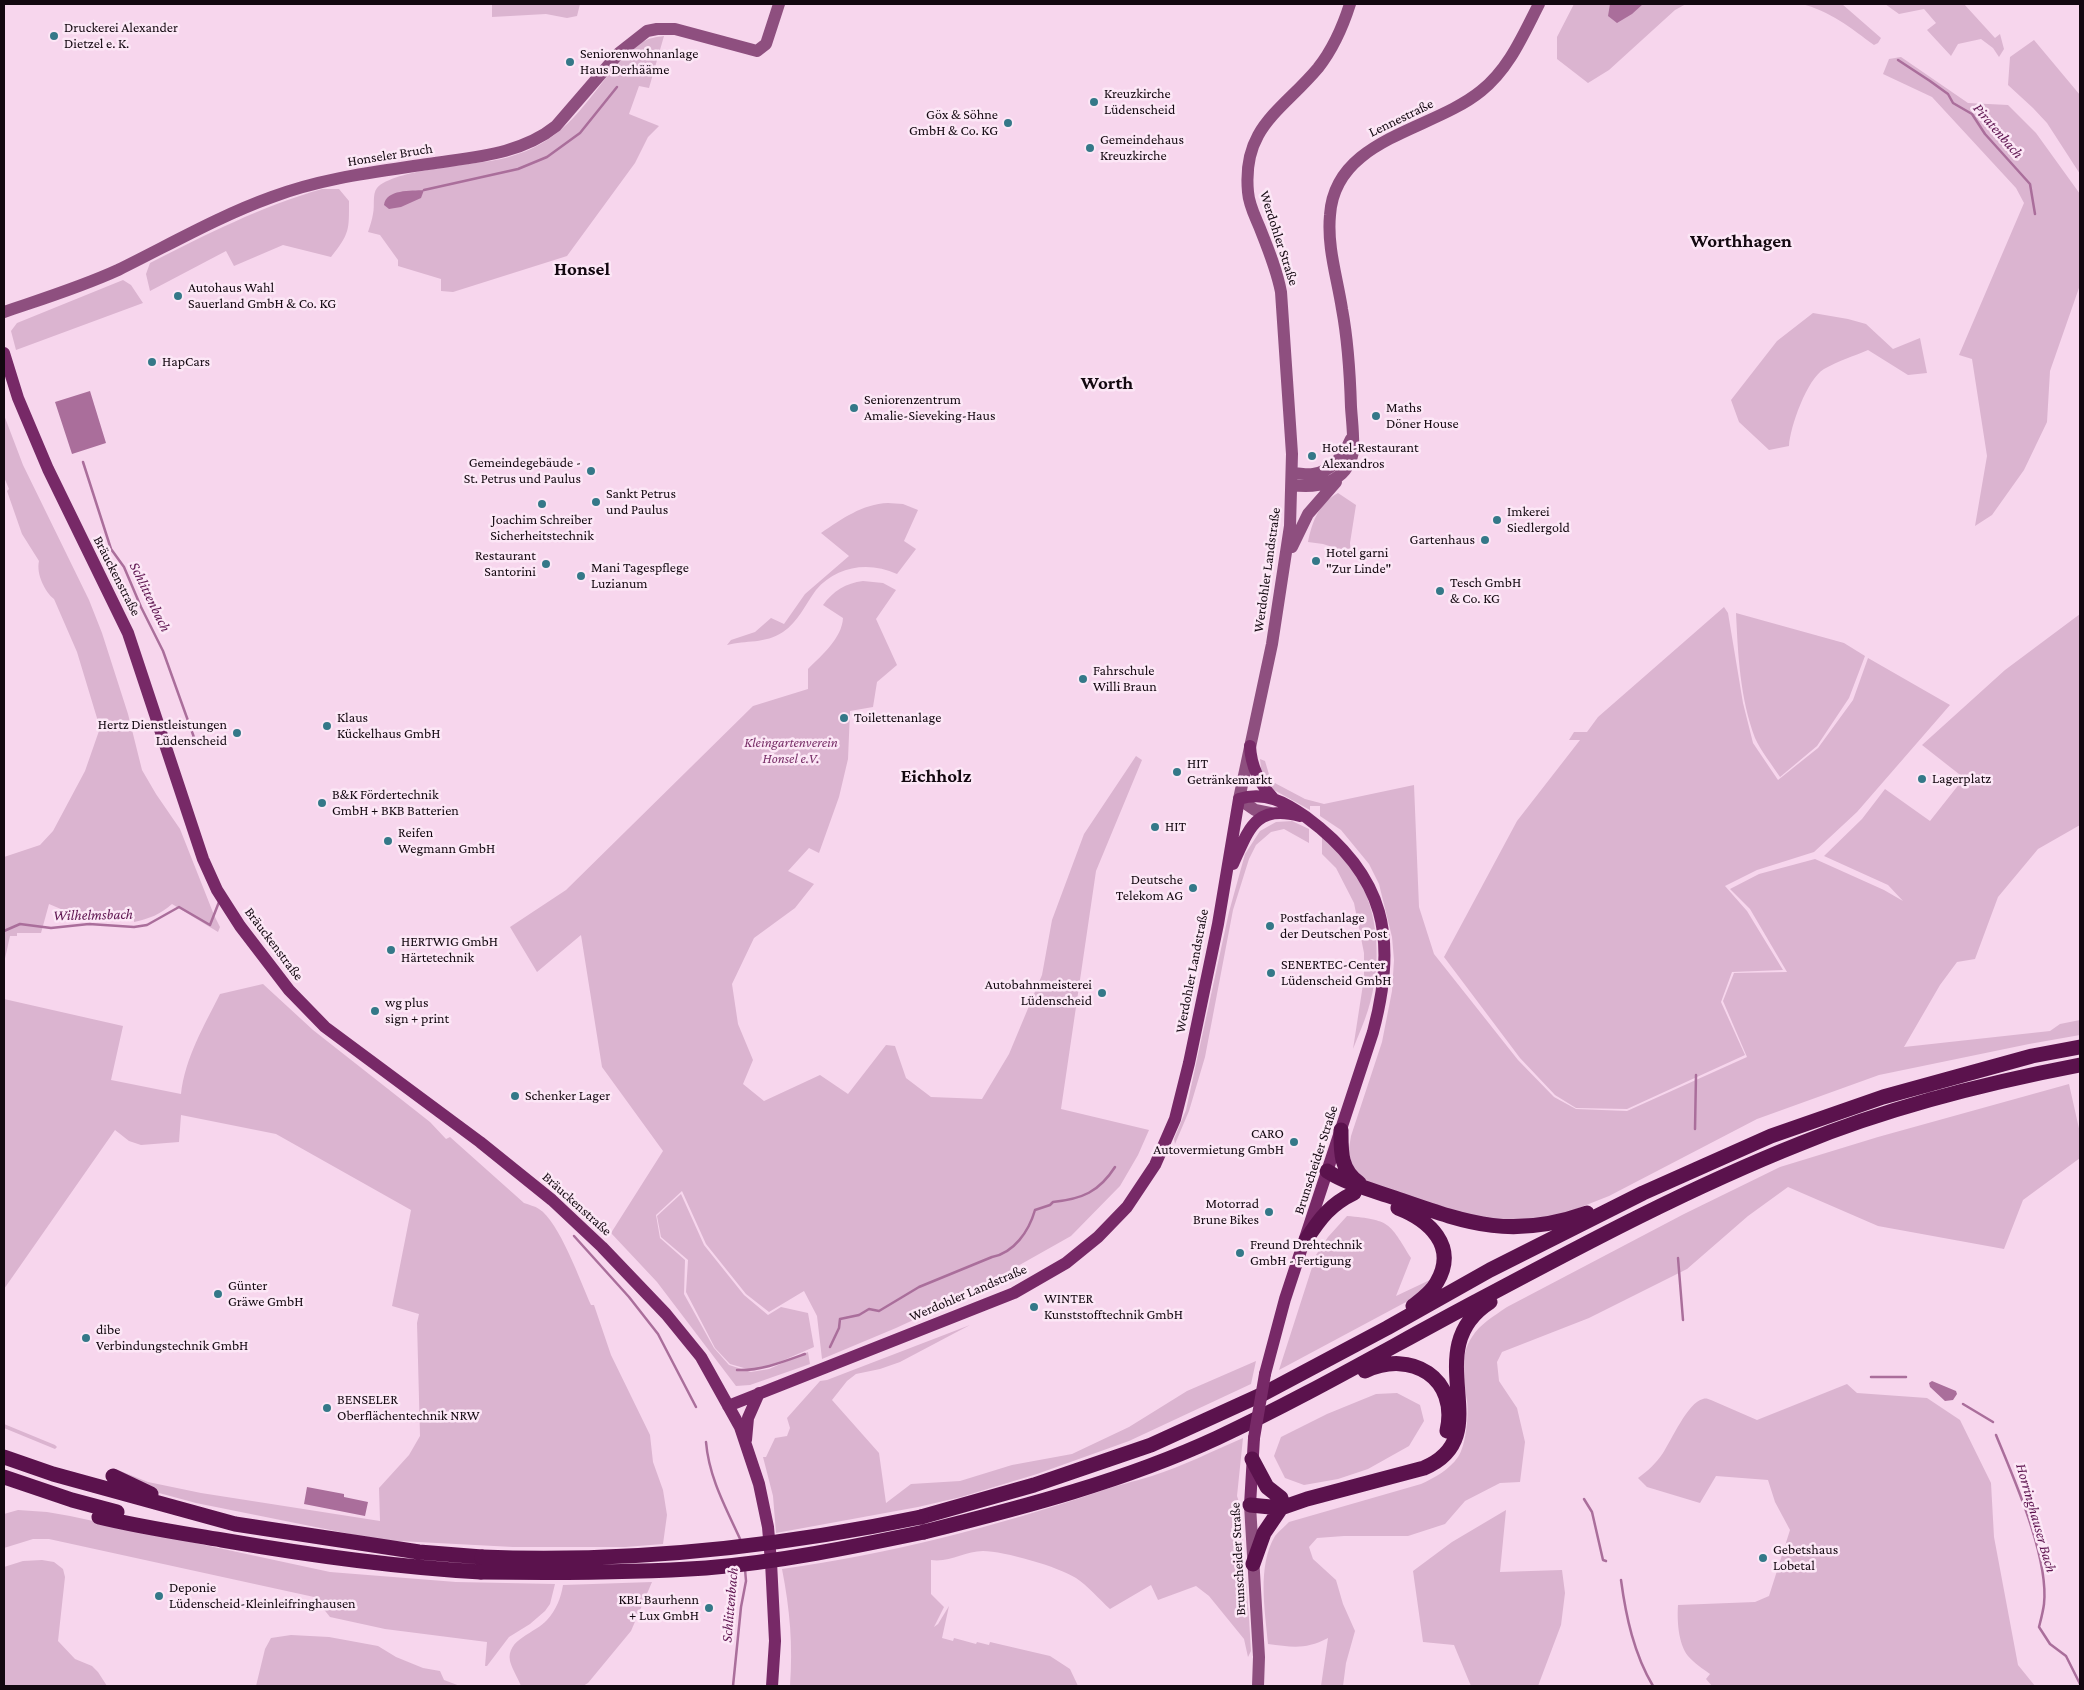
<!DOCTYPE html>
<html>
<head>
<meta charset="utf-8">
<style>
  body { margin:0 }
  #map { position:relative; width:2084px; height:1690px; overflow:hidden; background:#f7d6ed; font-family:"Crimson Pro",serif }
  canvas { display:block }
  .frame { position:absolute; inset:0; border:5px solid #130810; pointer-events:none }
</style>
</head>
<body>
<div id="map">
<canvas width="2084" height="1690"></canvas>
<div class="frame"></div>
</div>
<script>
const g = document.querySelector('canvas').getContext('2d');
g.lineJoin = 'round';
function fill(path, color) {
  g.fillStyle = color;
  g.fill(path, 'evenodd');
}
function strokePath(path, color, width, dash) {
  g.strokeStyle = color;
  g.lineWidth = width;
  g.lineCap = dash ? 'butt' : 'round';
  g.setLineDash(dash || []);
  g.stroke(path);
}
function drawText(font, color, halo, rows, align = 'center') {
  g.font = font + ' "Crimson Pro",serif';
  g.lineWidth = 5;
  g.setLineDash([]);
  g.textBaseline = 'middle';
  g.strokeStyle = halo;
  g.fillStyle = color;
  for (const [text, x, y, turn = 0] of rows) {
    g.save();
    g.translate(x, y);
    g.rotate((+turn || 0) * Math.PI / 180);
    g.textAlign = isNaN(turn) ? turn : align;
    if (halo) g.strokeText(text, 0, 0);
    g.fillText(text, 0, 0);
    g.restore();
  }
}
const green = new Path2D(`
  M492 4H580L577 16 567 18 546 14 492 17Z
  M1574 4H1686L1675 10 1609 70 1588 83 1557 59V37Z
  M1801 4H1842L1881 38 1878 43 1874 45C1852 29 1829 10 1801 4Z
  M1885 4H1964L1995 38 2000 34 2004 49 1999 57 1993 48 1981 39 1958 44 1951 56 1927 30 1936 23 1924 9 1899 14Z
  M664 36 649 88 639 86 629 114 659 126 648 137 635 163 567 256 453 292 441 291V279L398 266V260L380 235 368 232C370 226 372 220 373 214 375 206 372 194 377 188 394 169 474 165 501 159 518 155 533 149 547 140 587 115 606 66 642 42 649 38 656 37 664 36Z
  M2034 40 2080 95V174L2047 123 2033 108 2008 85 2010 57Z
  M1901 57 1968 103 2008 105 2036 133 2080 194V285L2050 371 2047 422 2024 470 1992 515 1975 526 1987 456 1972 359 1959 355 2024 203 2016 188 1932 97 1883 74 1889 59Z
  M322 189H339L349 201C349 230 350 233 331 257L283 245 234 266 226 251 150 291 146 274 150 263C205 235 262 206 322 189Z
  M123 280 131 285 143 303 16 350 11 331 17 323Z
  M1813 313 1848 319 1866 324 1893 349 1920 338 1927 373 1908 375 1868 350C1854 356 1838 361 1824 369 1807 379 1790 427 1789 446L1769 450 1739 422 1731 400 1777 341Z
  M4 415 23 465 89 600 102 633 128 714 142 770 156 794 180 829 214 915 220 927 218 932 172 904C161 914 149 919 134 922V915H75L49 904 41 933H17V936H10L4 963V857L40 845 53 831 85 771 100 728 77 652 54 599C45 592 36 574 39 561L22 534 7 491 9 489 4 477Z
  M1338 493 1356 505 1350 543 1351 553 1323 544 1308 542C1312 522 1319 503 1338 493Z
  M888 503 903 504 918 510 904 541 916 549 897 574C869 561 836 566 816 590 805 605 798 622 783 632 765 644 746 640 727 645L731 640 755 632 771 618 784 624 805 594 849 556 821 533C842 519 862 504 888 503Z
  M863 581 883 583 896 590 876 619 897 665 877 682 873 707 850 711 848 759 839 797 819 853 809 848 788 871 814 884 795 908 754 938 732 984 738 1024 753 1060 743 1084 764 1101 820 1075 848 1094 886 1045 895 1046 906 1078 931 1097 982 1099 1009 1054 1042 975 1052 920 1084 834 1136 756 1142 760 1096 871 1061 1109 1149 1130 1138 1155 1120 1186 1071 1236 961 1298 896 1328 822 1359 817 1316 804 1291 769 1312 746 1294 706 1244 682 1191 656 1215 660 1238 685 1260 684 1294 714 1348 729 1365 751 1372 769 1369 808 1352 810 1364 750 1385 736 1386 657 1282 611 1233 663 1151 602 1067 581 935 537 972 510 927 566 890 753 706 808 689V669C822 655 842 638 843 618L823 605C833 591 846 583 863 581Z
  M1724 607 1728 613 1743 703 1753 743 1778 780 1818 748 1853 700 1868 658 1950 705 1857 812 1814 852 1757 870 1725 886 1747 911 1783 970 1732 972 1721 1002 1745 1055 1627 1109 1576 1108 1555 1095 1520 1058 1444 957 1517 821 1580 740H1569L1574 732H1587L1598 717Z
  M1736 613 1844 643 1865 656 1849 698 1817 746 1780 777C1772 765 1761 751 1755 738 1740 698 1738 655 1736 613Z
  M2080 614V825L2038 849 1998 897 1975 959 1957 962 1940 985 1904 1047 2050 1031 2060 1024 2080 1020V1035L2029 1044 1879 1075 1757 1119 1609 1196 1571 1211 1541 1219 1487 1221 1362 1181 1351 1167 1348 1154 1351 1136 1382 1042 1392 991 1394 960 1392 937 1379 884 1369 864 1341 830 1320 816V806H1310V810L1274 790 1262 777 1260 759 1265 761 1271 781 1305 799 1324 804 1414 785 1419 907 1434 954 1518 1060 1554 1097 1576 1109 1627 1111 1747 1057 1723 1001 1734 973 1787 972 1750 909 1730 889 1759 874 1815 859 1884 890 1903 901 1888 885 1824 856 1862 819 1885 789 1930 821 1964 778 1922 745 2005 670Z
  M1292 821 1309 829V843L1284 829 1271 832 1256 845 1249 859 1233 910 1205 1057 1189 1111 1175 1144 1174 1139 1186 1110 1229 912 1245 854 1260 831 1276 822Z
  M1322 836C1332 847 1347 859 1355 872 1380 912 1382 966 1368 1010 1364 1023 1358 1036 1353 1049L1364 978V953L1354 903 1336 868 1322 854Z
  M263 984 313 1030 430 1122 446 1139 450 1137 524 1203C529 1205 535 1206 539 1209 559 1221 581 1283 591 1305H594L611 1355 650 1435 653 1462 663 1490 667 1515 663 1544 625 1547H513L380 1540 196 1503 148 1490 119 1474 113 1468 148 1482 201 1493 380 1521 379 1488 409 1455 420 1436 417 1323 419 1314 392 1306 411 1210 276 1134 181 1115 179 1142 141 1145 129 1141 115 1130 4 1289V999L123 1026 111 1080 181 1094C185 1058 204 1026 220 994Z
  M2069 1084 2080 1133V1158L2023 1200 2004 1249 1878 1226 1788 1187 1748 1216 1687 1269 1589 1318 1502 1352 1497 1362 1499 1381 1517 1408 1525 1442 1520 1482 1500 1483 1465 1501 1445 1524 1408 1536H1344L1317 1538 1309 1547 1313 1559 1336 1580 1343 1604 1355 1631 1346 1663 1343 1686H1321L1328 1638C1305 1650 1292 1647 1268 1644 1265 1610 1257 1566 1275 1536 1279 1531 1285 1526 1289 1522L1421 1484C1434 1478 1449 1470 1458 1457 1466 1446 1469 1414 1467 1401 1464 1379 1459 1356 1472 1337 1480 1324 1494 1316 1507 1307L1684 1214 1780 1167 1878 1137Z
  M681 1194 704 1245 744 1295 768 1315 781 1307 808 1313 814 1347 768 1367 751 1370 730 1364 715 1348 686 1292 688 1260 661 1237 657 1216Z
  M1347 1216C1390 1220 1389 1222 1411 1258L1396 1296 1432 1279 1421 1292 1406 1302 1279 1370 1316 1255 1328 1237Z
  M970 1325 900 1362 880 1369 856 1374 847 1381 832 1400 879 1453 886 1503 911 1484 960 1481 1012 1465 1072 1454 1129 1427 1187 1391 1256 1361 1251 1384 1129 1441 1037 1474 961 1497 918 1507 776 1533 773 1496 763 1457H766L775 1438 787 1436 790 1428 787 1418 820 1381 827 1380Z
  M1847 1384 1857 1393 1927 1398 1960 1420 1991 1483 1994 1537 2018 1665 2035 1686H1712L1706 1679 1710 1674C1703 1669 1694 1663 1688 1656 1678 1643 1677 1620 1678 1605L1755 1602 1769 1596 1790 1530 1775 1502 1768 1480 1716 1476 1700 1503 1647 1487 1638 1478C1648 1471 1656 1463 1663 1453 1671 1441 1688 1402 1703 1399 1706 1398 1708 1399 1711 1400L1757 1420Z
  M1397 1393 1420 1405 1424 1421 1409 1446 1368 1469 1338 1479 1304 1485 1285 1478 1274 1456 1281 1437 1327 1414 1376 1394Z
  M4 1424 55 1445 57 1447 55 1449 4 1428Z
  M1243 1438 1237 1496 1240 1505 1249 1618 1251 1651 1248 1657 1244 1639 1209 1596 1196 1586 1158 1600 1151 1585 1110 1609C1099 1599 1088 1586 1076 1578 1059 1567 1004 1551 983 1551 965 1551 949 1563 931 1560V1594L944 1607 934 1627 938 1624 949 1606 942 1638 953 1641 954 1638 976 1644 977 1642 989 1645 990 1642 1050 1656 1070 1669 1078 1686H790C793 1645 790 1610 782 1569 890 1554 994 1527 1098 1492 1116 1485 1134 1482 1152 1476 1183 1466 1213 1451 1243 1438Z
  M18 1510 47 1512 70 1516 330 1572 456 1582 555 1584 550 1604 545 1611 530 1624 509 1637 487 1666H485L487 1642 385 1629 330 1617 314 1597 49 1539H33L4 1548V1514Z
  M1506 1510 1500 1572 1562 1570 1565 1593 1561 1625 1538 1686H1471L1454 1645 1423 1642 1413 1571 1452 1542Z
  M42 1560 54 1562 63 1569 65 1577 58 1641 75 1659 92 1666 98 1672 107 1686H4V1567L23 1561Z
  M652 1582 631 1631 588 1683 583 1686H521C518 1678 512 1669 510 1661 506 1639 536 1633 547 1620 556 1610 561 1598 563 1585Z
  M291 1635 329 1637 378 1646 396 1657 423 1668 440 1671 444 1680 460 1686H256L265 1649 271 1638Z`);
const water = new Path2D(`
  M1610 4H1643L1632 14 1617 23 1608 16Z
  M424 190 421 198 401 207 389 209 384 205C386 189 411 191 424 190Z
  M90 391 106 443 72 454 55 402Z
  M1932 1381 1956 1391 1957 1394 1953 1400 1945 1401 1930 1387 1929 1383Z
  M307 1487 344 1494V1497L368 1502 365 1516 304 1504Z`);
const stream = new Path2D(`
  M1898 60 1930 81 1948 94 1953 103 1972 114 1985 134 2030 184 2035 214
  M424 190 518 169 547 157 580 133 617 87
  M83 462 111 549 124 567 141 607 163 651 196 743
  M4 931 20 924 51 928 89 924 134 927 147 925 179 907 210 925 219 902
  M1695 1129 1696 1075
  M574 1236 629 1297 658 1334 696 1407
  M1678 1258 1683 1320
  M830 1347 839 1328 840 1319 859 1315 869 1309 879 1311 919 1287 992 1257C1014 1253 1029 1231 1035 1210L1050 1205 1053 1202C1082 1199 1099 1192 1115 1167
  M737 1370C760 1371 783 1362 805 1354
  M1871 1377H1906
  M1963 1404 1993 1422
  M1996 1435C2014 1479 2049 1557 2044 1604 2043 1612 2041 1619 2039 1627L2050 1644 2066 1656 2080 1684
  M706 1442C709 1478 726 1508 741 1541
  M1584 1499 1592 1512 1603 1560 1606 1561
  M1621 1580C1626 1617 1634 1654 1653 1686
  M733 1686 741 1607 746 1581 745 1569`);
const secondary = new Path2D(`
  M4 312C42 299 81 287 118 270 169 245 219 216 272 197 322 178 375 172 428 164 473 157 520 155 556 126L619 53 647 31 657 29H675L757 51 766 44 779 4
  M1292 473C1299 473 1306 475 1313 474 1331 472 1344 455 1351 439
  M1292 485C1318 489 1347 482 1353 452 1354 437 1352 422 1351 407 1350 374 1348 341 1342 309 1337 277 1327 247 1330 215 1335 138 1432 131 1481 91 1509 69 1523 35 1539 4
  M1292 547 1308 514 1336 482
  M1270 813 1255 810 1239 799 1272 644 1290 526 1292 454 1281 292C1277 271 1269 251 1261 231 1256 218 1249 206 1248 192 1242 127 1282 111 1318 68 1333 49 1343 26 1350 4
  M1250 1505 1259 1657 1258 1686`);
const primary = new Path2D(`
  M4 353 18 398 48 469 128 633 203 859 217 890 240 926 289 990 325 1027 480 1142 552 1200 602 1247 666 1314 701 1357 740 1427 759 1484 768 1527 771 1562 775 1641 772 1686
  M1250 746C1251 767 1259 783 1273 798
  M1233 864C1249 829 1255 804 1300 816
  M728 1406 1014 1293 1066 1263 1098 1237 1127 1207 1155 1165 1175 1119 1189 1063 1218 924 1239 799C1265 791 1285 802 1306 817 1386 876 1398 939 1373 1032L1285 1299 1265 1374
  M746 1440 748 1418 759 1393
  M1250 1505 1254 1438`);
const highway = new Path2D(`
  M1341 1130C1341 1151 1340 1170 1359 1183
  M1327 1171C1347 1184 1372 1190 1395 1198 1467 1223 1511 1240 1587 1213
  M1398 1208C1429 1220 1458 1246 1437 1282 1432 1292 1422 1299 1413 1306
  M1306 1240C1320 1218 1331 1204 1354 1193
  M1365 1371C1411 1349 1459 1378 1447 1431
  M4 1457 53 1474 235 1524 419 1552 482 1557
  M1252 1459 1267 1487 1281 1498
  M113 1476 151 1494
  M4 1477 72 1500 117 1512
  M1250 1505 1281 1508 1307 1499 1424 1468C1501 1436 1415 1350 1490 1302
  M99 1517C140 1527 181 1533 222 1540 308 1555 394 1567 481 1572
  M921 1517 1034 1485 1151 1445 1263 1394 1387 1328 1490 1270 1643 1193 1771 1136 1883 1097 2032 1056 2080 1047
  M924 1532C1024 1507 1124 1481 1217 1438 1307 1396 1392 1346 1479 1300 1584 1244 1691 1187 1802 1143 1890 1107 1986 1083 2080 1065
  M1253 1564 1264 1533 1281 1508`);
const primaryBridge = new Path2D(`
  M1254 1438 1265 1374`);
const highwayBridge = new Path2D(`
  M482 1557C629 1563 777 1547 921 1517
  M481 1572C556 1573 631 1573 706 1568 780 1562 852 1547 924 1532`);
const markers = [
  [54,36,5,"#347888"],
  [570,62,5,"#347888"],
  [1094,102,5,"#347888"],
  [1008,123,5,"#347888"],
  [1090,148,5,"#347888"],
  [178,296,5,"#347888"],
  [152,362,5,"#347888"],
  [854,408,5,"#347888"],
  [1376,416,5,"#347888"],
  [1312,456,5,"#347888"],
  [591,471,5,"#347888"],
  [596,502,5,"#347888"],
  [542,504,5,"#347888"],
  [1497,520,5,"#347888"],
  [1485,540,5,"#347888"],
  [1316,561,5,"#347888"],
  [546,564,5,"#347888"],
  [581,576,5,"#347888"],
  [1440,591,5,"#347888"],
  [1083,679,5,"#347888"],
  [844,718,5,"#347888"],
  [327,726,5,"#347888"],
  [237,733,5,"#347888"],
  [1177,772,5,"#347888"],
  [1922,779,5,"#347888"],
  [322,803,5,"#347888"],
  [1155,827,5,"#347888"],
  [388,841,5,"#347888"],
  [1193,888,5,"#347888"],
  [1270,926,5,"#347888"],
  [391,950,5,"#347888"],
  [1271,973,5,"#347888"],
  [1102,993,5,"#347888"],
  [375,1011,5,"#347888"],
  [515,1096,5,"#347888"],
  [1294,1142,5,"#347888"],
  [1269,1212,5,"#347888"],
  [1240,1253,5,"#347888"],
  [218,1294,5,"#347888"],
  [1034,1307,5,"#347888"],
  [86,1338,5,"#347888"],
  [327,1408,5,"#347888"],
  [1763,1558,5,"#347888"],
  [159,1596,5,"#347888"],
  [709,1608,5,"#347888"]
];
const poiNames = [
  ["Druckerei Alexander",64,28],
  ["Dietzel e. K.",64,44],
  ["Seniorenwohnanlage",580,54],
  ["Haus Derhääme",580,70],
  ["Kreuzkirche",1104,94],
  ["Lüdenscheid",1104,110],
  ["Göx & Söhne",998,115,"right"],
  ["GmbH & Co. KG",998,131,"right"],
  ["Gemeindehaus",1100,140],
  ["Kreuzkirche",1100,156],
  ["Autohaus Wahl",188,288],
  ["Sauerland GmbH & Co. KG",188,304],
  ["HapCars",162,362],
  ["Seniorenzentrum",864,400],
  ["Amalie-Sieveking-Haus",864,416],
  ["Maths",1386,408],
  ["Döner House",1386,424],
  ["Hotel-Restaurant",1322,448],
  ["Alexandros",1322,464],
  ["Gemeindegebäude -",581,463,"right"],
  ["St. Petrus und Paulus",581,479,"right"],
  ["Sankt Petrus",606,494],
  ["und Paulus",606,510],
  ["Imkerei",1507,512],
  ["Siedlergold",1507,528],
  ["Joachim Schreiber",542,520,"center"],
  ["Sicherheitstechnik",542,536,"center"],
  ["Gartenhaus",1475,540,"right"],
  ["Hotel garni",1326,553],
  ["\"Zur Linde\"",1326,569],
  ["Restaurant",536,556,"right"],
  ["Santorini",536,572,"right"],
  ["Mani Tagespflege",591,568],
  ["Luzianum",591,584],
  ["Tesch GmbH",1450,583],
  ["& Co. KG",1450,599],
  ["Fahrschule",1093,671],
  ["Willi Braun",1093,687],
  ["Klaus",337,718],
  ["Kückelhaus GmbH",337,734],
  ["Toilettenanlage",854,718],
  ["Hertz Dienstleistungen",227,725,"right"],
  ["Lüdenscheid",227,741,"right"],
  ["HIT",1187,764],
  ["Getränkemarkt",1187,780],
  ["Lagerplatz",1932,779],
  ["B&K Fördertechnik",332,795],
  ["GmbH + BKB Batterien",332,811],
  ["HIT",1165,827],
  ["Reifen",398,833],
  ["Wegmann GmbH",398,849],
  ["Deutsche",1183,880,"right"],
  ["Telekom AG",1183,896,"right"],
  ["Postfachanlage",1280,918],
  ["der Deutschen Post",1280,934],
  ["HERTWIG GmbH",401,942],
  ["Härtetechnik",401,958],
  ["SENERTEC-Center",1281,965],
  ["Lüdenscheid GmbH",1281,981],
  ["Autobahnmeisterei",1092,985,"right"],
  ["Lüdenscheid",1092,1001,"right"],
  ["wg plus",385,1003],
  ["sign + print",385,1019],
  ["Schenker Lager",525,1096],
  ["CARO",1284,1134,"right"],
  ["Autovermietung GmbH",1284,1150,"right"],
  ["Motorrad",1259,1204,"right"],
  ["Brune Bikes",1259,1220,"right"],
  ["Freund Drehtechnik",1250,1245],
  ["GmbH - Fertigung",1250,1261],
  ["Günter",228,1286],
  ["Gräwe GmbH",228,1302],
  ["WINTER",1044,1299],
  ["Kunststofftechnik GmbH",1044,1315],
  ["dibe",96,1330],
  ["Verbindungstechnik GmbH",96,1346],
  ["BENSELER",337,1400],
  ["Oberflächentechnik NRW",337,1416],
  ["Gebetshaus",1773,1550],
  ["Lobetal",1773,1566],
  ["Deponie",169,1588],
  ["Lüdenscheid-Kleinleifringhausen",169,1604],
  ["KBL Baurhenn",699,1600,"right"],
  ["+ Lux GmbH",699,1616,"right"]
];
const streetNames = [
  ["Lennestraße",1401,118,-26],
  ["Honseler Bruch",390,155,-9],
  ["Werdohler Straße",1279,238,72],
  ["Werdohler Landstraße",1267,570,-82],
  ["Bräuckenstraße",117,576,63],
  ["Bräuckenstraße",274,944,53],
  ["Werdohler Landstraße",1192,971,-79],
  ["Brunscheider Straße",1316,1160,-72],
  ["Bräuckenstraße",577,1204,42],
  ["Werdohler Landstraße",968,1293,-23],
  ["Brunscheider Straße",1238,1559,-93]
];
const parkNames = [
  ["Kleingartenverein",791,743],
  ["Honsel e.V.",791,759]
];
const waterNames = [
  ["Piratenbach",1998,131,49],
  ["Schlittenbach",150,597,64],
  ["Wilhelmsbach",93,915,-1],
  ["Horringhauser Bach",2036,1518,74],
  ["Schlittenbach",730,1605,-85]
];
const districtNames = [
  ["Worthhagen",1741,241],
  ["Honsel",582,269],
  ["Worth",1107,383],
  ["Eichholz",936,776]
];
fill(green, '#dbb4d0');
fill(water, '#aa6e9b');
strokePath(stream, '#aa6e9b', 2.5);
strokePath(secondary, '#8e4f7f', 12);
strokePath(primary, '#772967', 12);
strokePath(highway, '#5b124d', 15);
strokePath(primaryBridge, '#772967', 12);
strokePath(highwayBridge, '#5b124d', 15);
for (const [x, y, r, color] of markers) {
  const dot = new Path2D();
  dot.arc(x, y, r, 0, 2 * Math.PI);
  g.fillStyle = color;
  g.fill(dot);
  strokePath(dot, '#fce7f6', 2);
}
drawText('14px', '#130810', '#fce7f6', poiNames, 'left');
drawText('14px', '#130810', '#fce7f6', streetNames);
drawText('italic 14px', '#782f68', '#fce7f6', parkNames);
drawText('italic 15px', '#5f1651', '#fce7f6', waterNames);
drawText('bold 19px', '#130810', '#fce7f6', districtNames);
</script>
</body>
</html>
